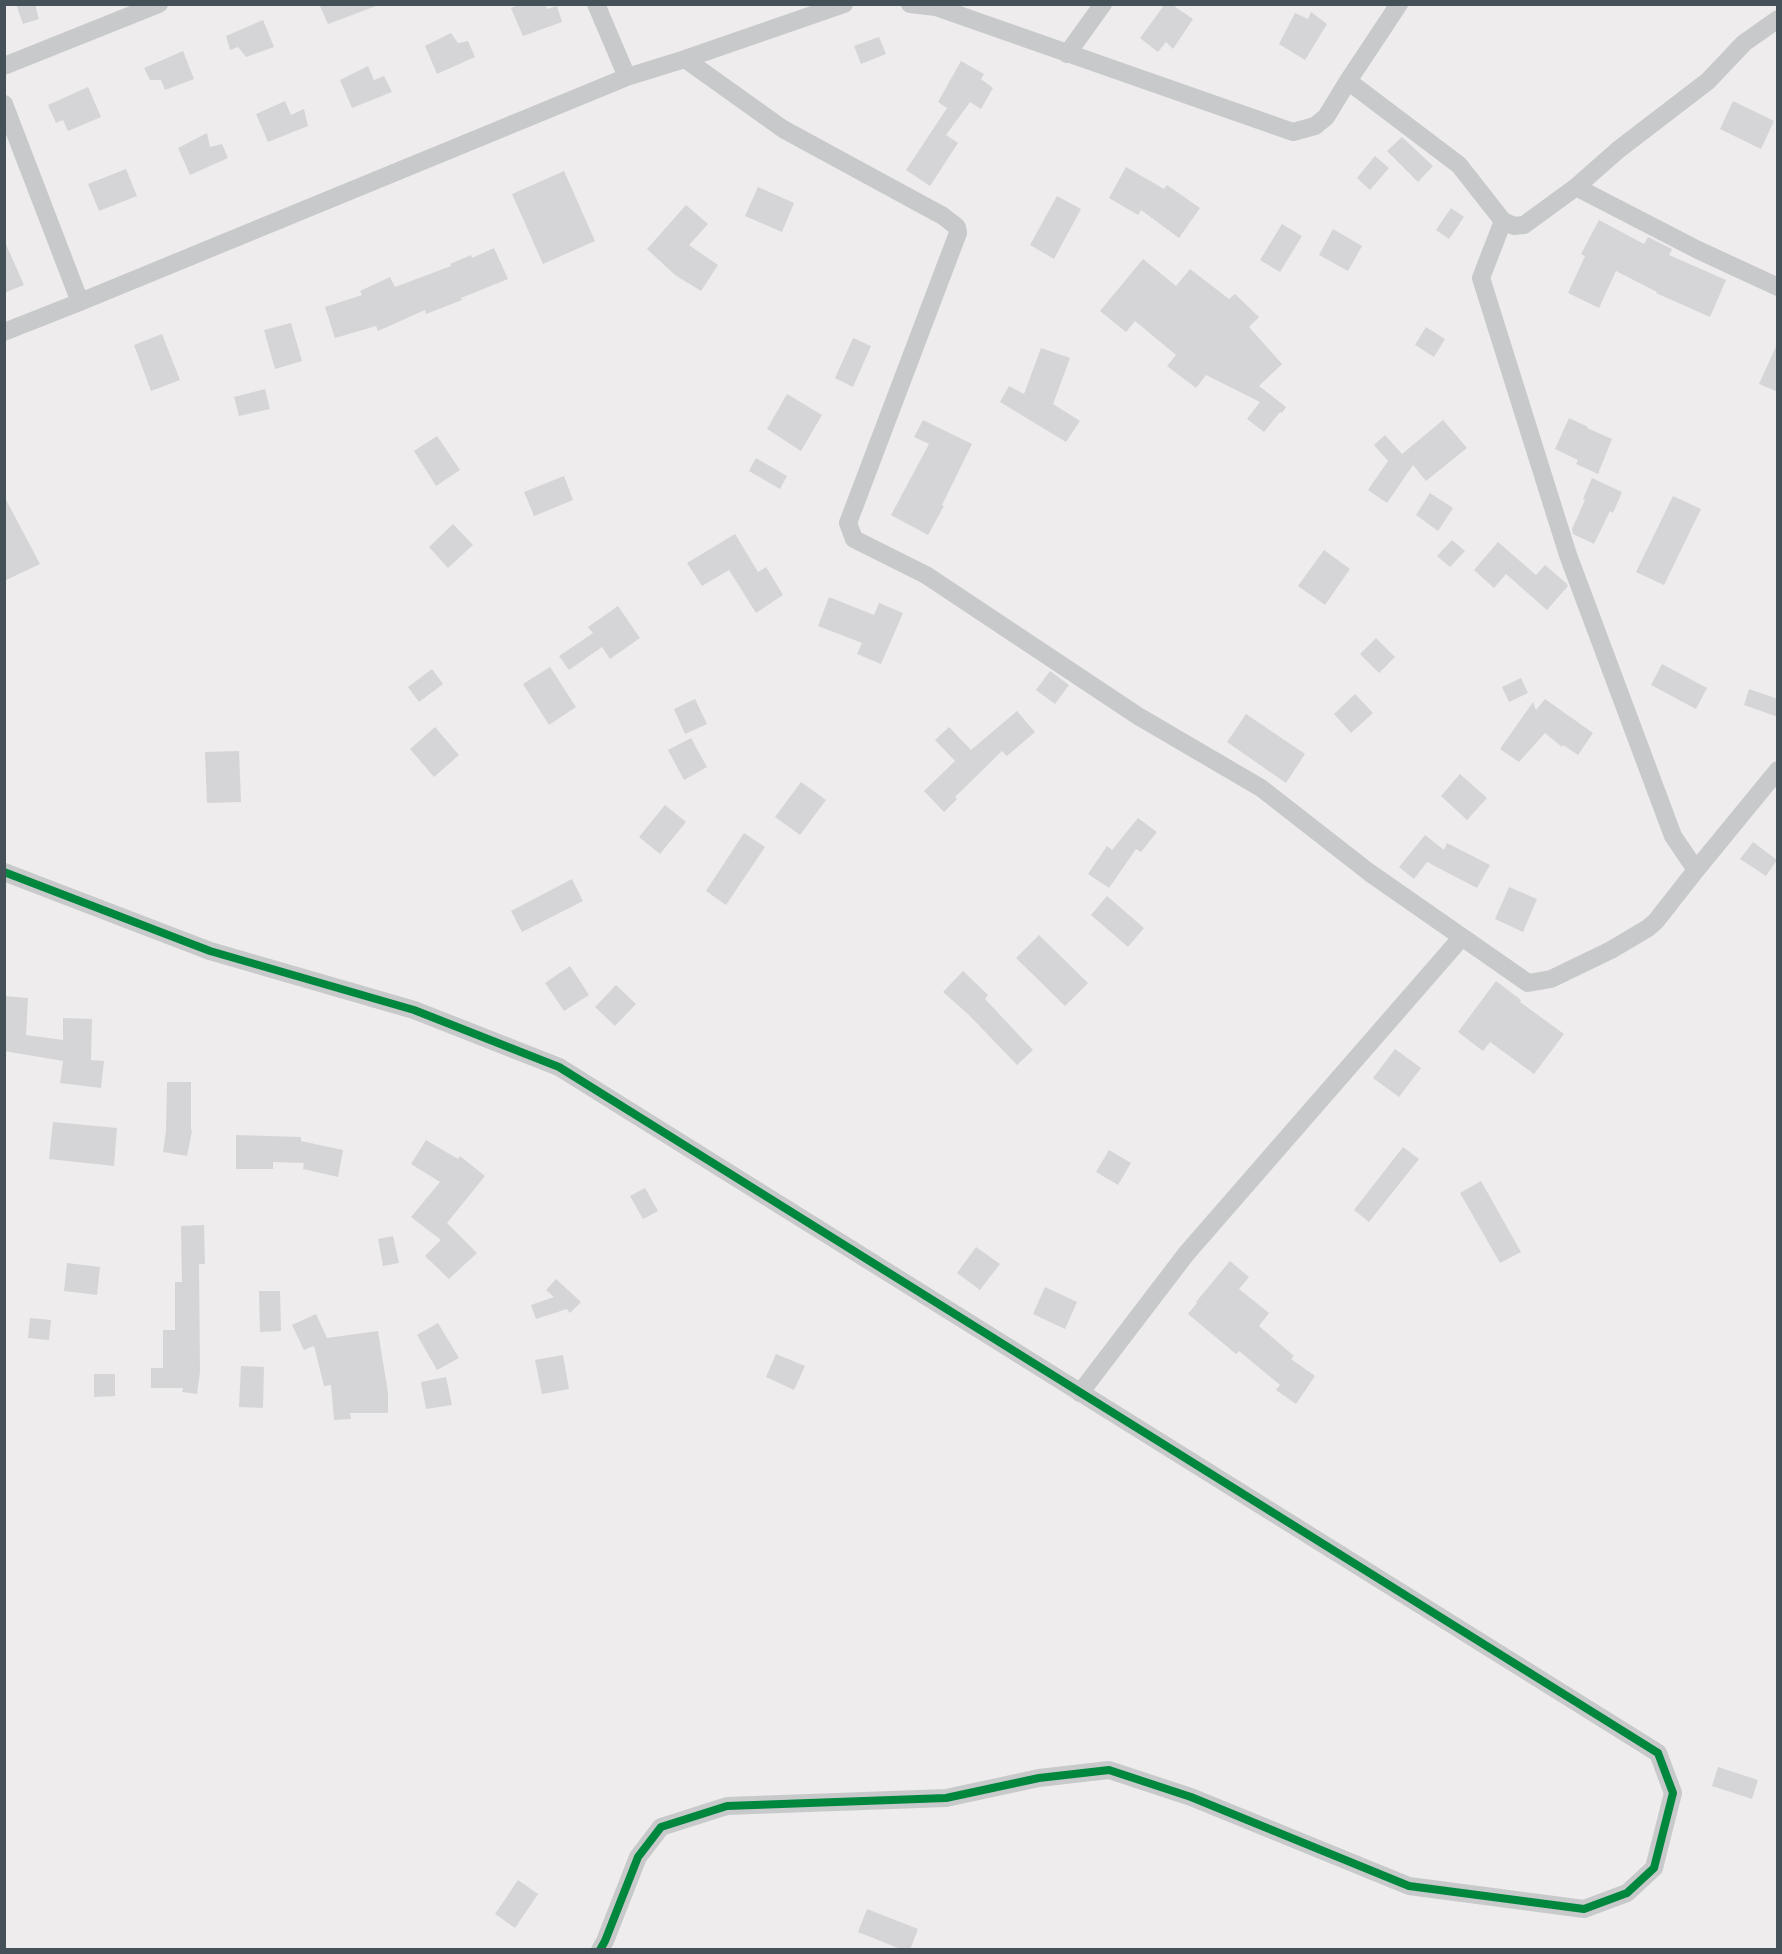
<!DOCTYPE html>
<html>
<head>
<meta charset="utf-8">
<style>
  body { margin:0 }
  #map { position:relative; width:1782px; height:1954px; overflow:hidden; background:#eeeced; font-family:"IBM Plex Sans",sans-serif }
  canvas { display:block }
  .frame { position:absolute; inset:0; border:6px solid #445159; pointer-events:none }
</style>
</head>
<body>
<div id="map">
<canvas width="1782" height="1954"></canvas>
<div class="frame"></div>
</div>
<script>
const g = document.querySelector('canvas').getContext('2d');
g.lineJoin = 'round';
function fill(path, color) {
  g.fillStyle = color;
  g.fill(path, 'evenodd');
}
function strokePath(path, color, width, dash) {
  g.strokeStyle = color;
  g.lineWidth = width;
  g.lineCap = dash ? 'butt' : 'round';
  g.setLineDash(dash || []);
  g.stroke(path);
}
const building = new Path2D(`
  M16 4H35L39 19 23 24Z
  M319 4H376V6L328 24Z
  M522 4H545L547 9 557 6 562 22 523 36 511 8Z
  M1165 4H1171L1193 19 1173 49 1166 42 1158 52 1140 38Z
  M1311 12 1327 24 1305 60 1279 44 1295 13 1308 19Z
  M263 20 274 47 246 57 238 47 230 50 226 36Z
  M451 33 458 43 468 41 475 57 437 74 425 46Z
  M879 37 886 54 861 64 854 46Z
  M183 51 194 79 165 90 161 80H150L144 68Z
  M961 61 984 74 981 79 993 88 981 109 970 102 946 135 958 143 930 186 906 170 947 108 938 102Z
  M368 66 374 80 384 76 392 92 352 108 340 80Z
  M88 87 101 117 68 131 63 120 56 123 48 105Z
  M285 101 291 115 304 109 308 126 268 142 256 114Z
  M1733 101 1774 121 1761 149 1720 129Z
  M207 133 210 147 222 144 228 158 190 175 178 148Z
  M1402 137 1433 166 1418 182 1387 151Z
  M1375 156 1389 168 1370 190 1357 178Z
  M1126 167 1164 189 1167 185 1200 208 1179 238 1141 210 1138 215 1109 198Z
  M126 169 137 196 99 211 88 184Z
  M564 171 595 241 543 264 512 194Z
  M758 187 794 203 782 232 745 216Z
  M1057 196 1081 209 1054 259 1030 245Z
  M686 205 708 224 689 245 718 265 701 291 675 275 647 249Z
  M1451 208 1464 217 1449 239 1436 230Z
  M1599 220 1644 244 1648 237 1672 249 1669 255 1726 280 1710 317 1656 293 1657 292 1616 271 1599 308 1568 293 1585 256 1581 254Z
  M1282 224 1302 236 1280 272 1260 260Z
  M1333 229 1362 246 1348 271 1319 255Z
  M4 240 24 285 4 293Z
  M494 248 508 279 461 298 462 300 426 314 425 310 378 331 376 326 335 338 325 307 362 295 360 291 390 277 395 287 451 266 450 264 471 255 472 258Z
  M1143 259 1176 286 1190 269 1229 299 1235 294 1259 317 1249 327 1282 364 1259 386 1286 407 1282 413 1280 412 1264 432 1247 419 1260 402 1206 375 1196 388 1167 366 1176 355 1135 321 1126 332 1100 311Z
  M291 323 302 361 275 369 264 330Z
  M1426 327 1445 339 1434 357 1415 345Z
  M162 334 180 380 151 391 134 345Z
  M853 338 871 346 853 387 835 378Z
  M1778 342V392L1759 384Z
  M1041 348 1070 358 1053 404 1080 421 1066 442 1000 402 1009 386 1024 394Z
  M265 389 270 409 239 416 234 397Z
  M787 394 822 415 801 451 767 429Z
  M1569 418 1588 427 1587 428 1612 439 1598 474 1576 464 1578 460 1555 449Z
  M923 420 972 444 942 505 944 506 928 535 891 515 929 444 914 437Z
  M1443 420 1467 448 1426 481 1413 465 1387 503 1368 490 1388 461 1374 445 1385 435 1402 454Z
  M437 436 460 470 436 486 414 451Z
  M756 458 787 476 780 489 749 471Z
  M564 476 573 500 534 516 524 492Z
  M1592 478 1622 492 1613 513 1610 511 1594 544 1573 534 1572 529 1585 500 1583 499Z
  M1430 493 1453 508 1438 531 1416 515Z
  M4 496 40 564 4 581Z
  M1673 496 1701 509 1664 585 1636 572Z
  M453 524 473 545 448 568 429 547Z
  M735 534 758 572 766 567 783 595 756 613 729 570 702 586 687 563Z
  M1452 540 1465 551 1450 567 1437 556Z
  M1498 542 1536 575 1545 565 1566 583 1568 586 1547 610 1506 574 1494 588 1474 570Z
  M1324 550 1350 569 1325 605 1298 586Z
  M829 597 874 615 879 603 903 613 881 664 857 654 862 643 818 626Z
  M618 606 640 638 610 659 602 647 569 670 559 656 593 633 588 627Z
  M1376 638 1395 657 1379 673 1360 654Z
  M1662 664 1707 688 1696 709 1651 685Z
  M550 667 576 707 549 725 523 684Z
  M432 669 443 684 419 702 408 687Z
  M1050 671 1069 685 1055 704 1036 690Z
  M1521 678 1528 693 1509 702 1502 687Z
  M1749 689 1778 699V717L1744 705Z
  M1355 694 1373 713 1351 733 1334 714Z
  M695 699 707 724 685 734 674 709Z
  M1545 699 1593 733 1578 755 1563 745 1562 747 1545 733 1519 762 1500 749 1533 702 1536 710Z
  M1017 711 1035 732 1007 756 1002 751 955 797 957 799 944 812 924 791 955 761 935 740 949 727 971 750Z
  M1246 714 1305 754 1286 783 1227 742Z
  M435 727 459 755 434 777 410 749Z
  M691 738 707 767 684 780 668 750Z
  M239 751 241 802 207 803 205 752Z
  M1460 774 1487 798 1467 820 1441 796Z
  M801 782 826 800 800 835 775 817Z
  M665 805 686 822 660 854 639 837Z
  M1138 818 1157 832 1141 852 1136 849 1109 888 1088 874 1107 846 1112 850Z
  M744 833 765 847 726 905 706 891Z
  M1425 835 1444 850 1447 843 1490 865 1477 888 1427 862 1414 879 1399 867Z
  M1753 842 1777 860 1766 876 1740 859Z
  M572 879 583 901 522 932 511 911Z
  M1509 887 1537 899 1523 932 1495 919Z
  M1107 896 1144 928 1128 947 1091 915Z
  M1039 935 1088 983 1065 1006 1016 958Z
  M570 966 589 995 564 1011 545 983Z
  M963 971 988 995 985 999 1033 1050 1017 1065 969 1015 943 992Z
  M1496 981 1521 1000 1520 1002 1564 1034 1534 1074 1490 1042 1483 1051 1458 1032Z
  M616 985 636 1004 615 1026 595 1007Z
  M4 996 28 998 26 1035 63 1040V1018L92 1019 91 1060 104 1061 101 1088 60 1083 63 1061 4 1051Z
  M1395 1049 1421 1068 1399 1097 1373 1078Z
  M167 1082H191V1130L192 1131 187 1156 163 1152 166 1131Z
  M53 1122 117 1128 114 1166 49 1159Z
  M236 1135 301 1137V1141L343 1150 338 1177 303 1169 304 1163 273 1162V1169H236Z
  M426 1140 458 1159 460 1156 485 1176 447 1223 477 1253 449 1279 425 1256 441 1240 411 1217 440 1182 411 1164Z
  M1403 1147 1419 1159 1369 1222 1354 1210Z
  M1109 1150 1131 1163 1118 1185 1096 1172Z
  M1481 1181 1521 1252 1500 1263 1460 1193Z
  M645 1188 658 1211 643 1219 630 1196Z
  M204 1225 205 1264H199L200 1372 197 1394 182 1392 183 1388H151V1368H163V1330H175V1282H182L181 1226Z
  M393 1236 399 1263 383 1266 378 1239Z
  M976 1247 1000 1264 980 1290 957 1273Z
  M1230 1261 1249 1277 1239 1289 1269 1313 1259 1326 1294 1356 1291 1359 1315 1376 1296 1404 1276 1390 1280 1385 1239 1351 1236 1354 1188 1314 1197 1303 1196 1302Z
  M67 1263 100 1267 97 1295 64 1291Z
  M556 1279 581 1302 570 1313 567 1309 536 1319 531 1305 554 1297 546 1290Z
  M1045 1287 1077 1302 1065 1329 1033 1314Z
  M259 1291H280L281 1331 260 1332Z
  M316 1314 327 1338 378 1331 388 1393V1413H350L351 1419 334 1420 331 1385 324 1386 314 1346 304 1350 292 1325Z
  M30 1318 51 1320 49 1340 28 1338Z
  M438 1323 459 1358 437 1370 417 1335Z
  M776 1354 805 1366 794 1390 766 1377Z
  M563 1355 569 1389 542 1394 535 1360Z
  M241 1366 264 1367 263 1408 239 1407Z
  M94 1374H115V1396L94 1397Z
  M446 1377 452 1405 426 1409 421 1382Z
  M1718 1767 1758 1780 1752 1799 1712 1786Z
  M518 1880 538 1894 515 1928 495 1914Z
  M867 1909 918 1929 910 1950H903L858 1932Z`);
const minor = new Path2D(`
  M596 4 627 77
  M910 4 936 7 1293 132 1315 126 1326 117 1348 81 1399 4
  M1067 54 1103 4
  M685 59 783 129 943 216 957 227 958 233 848 523 854 539 926 575 1138 716 1261 788 1370 873 1528 983 1551 979 1611 950 1648 928 1656 921 1696 870 1673 836 1568 555 1481 278 1503 221
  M4 66 159 4
  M1348 81 1459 165 1503 221 1514 226 1524 225 1576 187 1618 150 1708 81 1744 43 1778 19
  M4 104 80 302
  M1576 187 1698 250 1778 287
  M4 332 80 302 627 77 685 59 844 4
  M1696 870 1778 770
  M4 872 210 951 414 1010 559 1067 1658 1753 1673 1793 1654 1868 1627 1893 1584 1909 1409 1886 1191 1797 1109 1770 1039 1778 946 1798 727 1806 661 1827 638 1857 605 1941 600 1950
  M1080 1393 1186 1254 1462 937`);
const cycleway = new Path2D(`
  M4 872 210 951 414 1010 559 1067 1658 1753 1673 1793 1654 1868 1627 1893 1584 1909 1409 1886 1191 1797 1109 1770 1039 1778 946 1798 727 1806 661 1827 638 1857 605 1941 600 1950`);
fill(building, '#d5d5d7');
strokePath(minor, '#c7c9cb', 18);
strokePath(cycleway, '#00873e', 8);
</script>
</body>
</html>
